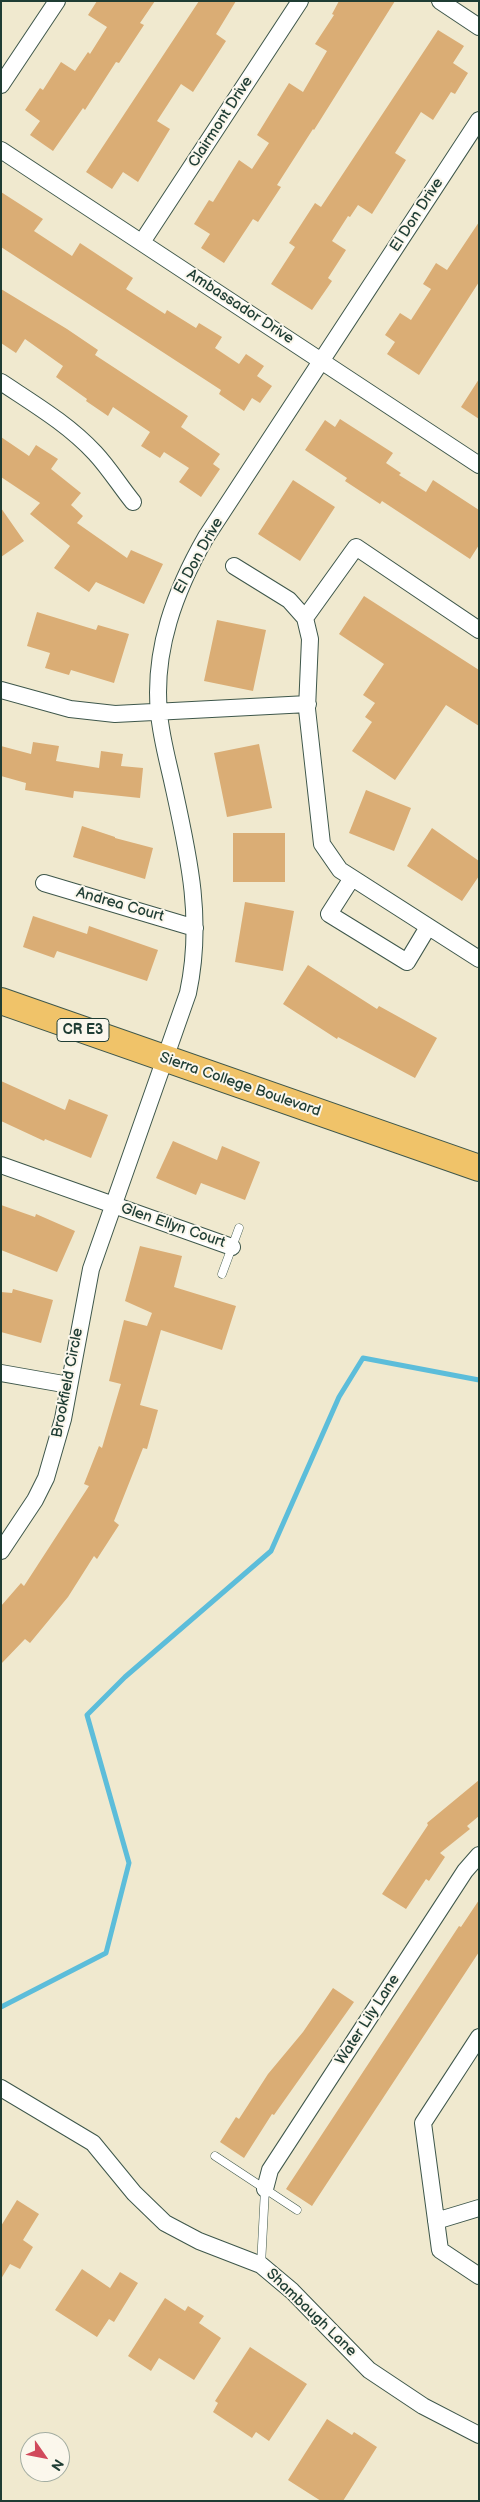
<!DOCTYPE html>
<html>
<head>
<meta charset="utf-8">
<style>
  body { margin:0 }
  #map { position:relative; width:480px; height:2502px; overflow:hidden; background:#f0e9cf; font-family:"Balsamiq Sans",sans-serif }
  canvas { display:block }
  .frame { position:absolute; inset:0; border:2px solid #1f3d34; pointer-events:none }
  .north { position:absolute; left:20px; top:2432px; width:50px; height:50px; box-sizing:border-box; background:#fbf7ec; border:1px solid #a3ada2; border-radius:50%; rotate:123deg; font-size:14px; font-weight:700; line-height:20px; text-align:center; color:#1f3d34 }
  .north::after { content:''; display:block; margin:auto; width:18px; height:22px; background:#d1495b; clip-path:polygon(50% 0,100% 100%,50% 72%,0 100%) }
</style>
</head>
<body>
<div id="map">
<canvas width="480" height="2502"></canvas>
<div class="frame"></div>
<div class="north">N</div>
</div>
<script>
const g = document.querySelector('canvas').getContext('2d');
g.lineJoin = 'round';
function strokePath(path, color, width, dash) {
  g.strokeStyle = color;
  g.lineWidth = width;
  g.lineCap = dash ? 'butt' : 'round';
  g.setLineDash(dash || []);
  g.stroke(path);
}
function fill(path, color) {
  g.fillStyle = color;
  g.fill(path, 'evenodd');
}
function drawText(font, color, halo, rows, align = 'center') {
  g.font = font + ' "Balsamiq Sans",sans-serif';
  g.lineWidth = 4;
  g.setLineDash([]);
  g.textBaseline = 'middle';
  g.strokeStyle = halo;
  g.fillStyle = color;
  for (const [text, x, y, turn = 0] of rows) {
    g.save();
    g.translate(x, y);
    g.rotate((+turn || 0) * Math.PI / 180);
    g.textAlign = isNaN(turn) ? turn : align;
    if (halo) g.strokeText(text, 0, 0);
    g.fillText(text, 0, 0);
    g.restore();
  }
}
const stream = new Path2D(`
  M1 2007 106 1953 129 1863 87 1715 125 1677 271 1551 339 1397 363 1358 479 1380`);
const building = new Path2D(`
  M97 1H155L140 23 144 25 119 63 116 62 85 110 83 108 53 151 30 135 40 121 25 110 40 88 43 90 61 62 75 71 88 52 90 54 107 27 88 15Z
  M199 1H236L216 34 226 41 193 92 181 84 157 121 170 129 138 182 123 172 112 189 86 172Z
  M339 1H395L314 130 313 129 277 185 281 187 258 222 253 219 224 263 201 248 210 234 194 224 209 200 213 202 239 160 252 169 269 143 257 135 289 83 303 92 327 51 315 44 334 15 332 14Z
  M438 30 464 46 453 63 468 73 455 94 451 92 433 120 421 112 395 153 406 160 372 214 358 205 350 217 348 216 332 241 346 250 328 278 332 281 312 310 271 284 295 247 289 243 315 203 321 207Z
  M1 192 43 219 34 231 72 256 80 243 133 278 126 289 165 314 167 310 196 328 199 323 222 337 215 348 239 364 246 354 264 366 257 376 272 386 260 403 252 398 244 411 219 394 221 390 1 247Z
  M479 222V282L419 375 387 354 395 342 385 335 400 313 411 320 431 289 423 284 436 263 447 270Z
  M1 289 67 329 98 350 95 355 188 416 181 427 220 454 213 464 220 469 201 497 179 482 189 468 164 452 160 458 141 446 150 432 113 407 108 416 86 401 87 399 56 377 63 366 25 339 16 353 1 343Z
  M479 379V419L461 407Z
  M340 419 393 453 386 463 401 473 399 475 426 492 433 480 479 510V545L470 559 382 501 380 504 345 481 347 478 305 450 325 420 335 427Z
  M1 437 29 456 36 445 58 459 51 469 81 493 71 505 83 516 77 523 127 558 131 550 163 564 144 604 96 582 89 592 54 568 70 546 30 514 40 503 1 477Z
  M293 480 335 507 300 561 258 534Z
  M1 508 24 541 1 557Z
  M364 596 479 670V726L446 705 395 780 352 751 372 722 365 717 375 703 363 695 384 664 339 634Z
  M37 612 96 630 98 625 129 634 114 683 71 670 69 675 45 668 50 653 27 646Z
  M217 620 266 630 253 691 204 681Z
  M33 742 59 746 56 761 99 768 101 751 123 754 121 766 143 768 140 798 74 791 73 798 25 790 26 783 1 776V746L31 754Z
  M259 744 272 808 227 817 214 753Z
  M366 790 411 808 394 851 349 833Z
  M82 826 115 837V838L153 848 145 879 73 857Z
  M432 828 479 861V876L462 901 407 866Z
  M233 833H285V882H233Z
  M245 902 294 911 283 971 235 962Z
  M33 916 87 934 89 926 158 950 147 981 57 951 54 958 23 947Z
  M308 965 377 1009 379 1006 437 1038 415 1078 338 1037 337 1039 283 1004Z
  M1 1081 65 1110 69 1099 108 1115 91 1158 45 1139 44 1141 1 1121Z
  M173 1141 217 1160 222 1146 260 1162 245 1200 201 1183 196 1195 156 1178Z
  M1 1205 35 1217 36 1214 75 1231 57 1272 1 1250Z
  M140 1246 182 1256 174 1287 236 1306 222 1350 161 1330 140 1405 158 1410 147 1449 143 1448 114 1521 119 1525 97 1559 94 1556 68 1597 30 1643 25 1639 1 1664V1606L21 1583 24 1586 89 1486 84 1484 99 1446 102 1448 121 1384 109 1381 124 1320 147 1326 152 1313 125 1301Z
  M13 1289 53 1300 41 1343 1 1332V1292L12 1293Z
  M479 1780V1816L467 1826 470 1829 440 1853 445 1857 429 1881 426 1879 406 1909 382 1894 428 1825 427 1823Z
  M479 1900V1952L312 2206 286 2189 459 1926 461 1927Z
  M333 1988 354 2002 274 2115 272 2114 244 2158 220 2142 236 2117 239 2119 268 2074 303 2032Z
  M17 2200 39 2214 23 2240 33 2247 20 2269 10 2264 1 2279V2226Z
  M82 2269 110 2288 120 2272 138 2283 114 2322 109 2319 97 2337 55 2310Z
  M165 2298 185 2311 188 2306 204 2316 199 2323 221 2338 194 2380 159 2358 151 2371 128 2356Z
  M250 2347 307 2384 269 2441 256 2432 252 2438 213 2412 218 2403 215 2401Z
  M327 2419 352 2435 354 2432 377 2447 343 2501H321L288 2480Z`);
const lane = new Path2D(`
  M222 1274 239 1228
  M215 2156 297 2210
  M261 2265 265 2189`);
const street = new Path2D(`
  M440 1 479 27
  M1 85 57 1
  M1 150 479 465
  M142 242 300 1
  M1 382C34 404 68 424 95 453 109 468 120 486 133 502
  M234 566 289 600 305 618 310 639 307 709 322 844 340 870 479 959
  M305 618 356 547 479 630
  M1 690 70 709 115 714 308 704
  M352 878 329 914 407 962 428 927
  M44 883 195 928
  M1 1165 232 1247
  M1 1373 69 1385
  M1 1551 35 1500 46 1478 63 1419 91 1269 188 993C204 918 188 853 172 780 167 758 161 736 159 713 153 650 175 591 206 537L479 120
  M479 2037 423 2123 440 2250 479 2276
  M1 2088 93 2143 134 2193 165 2223 199 2241 261 2265 292 2291 369 2370 423 2406 479 2435
  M265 2189 270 2170 465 1871 479 1855
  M436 2221 479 2208`);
const primary = new Path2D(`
  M1 1001 479 1168`);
const shields = [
  [83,1030,52]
];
const shieldNames = [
  ["CR E3",83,1030]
];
const streetNames = [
  ["Clairmont Drive",221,122,-57],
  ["El Don Drive",417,215,-57],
  ["Ambassador Drive",240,307,33],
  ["El Don Drive",199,556,-61],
  ["Andrea Court",120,905,16],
  ["Sierra College Boulevard",240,1085,19],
  ["Glen Ellyn Court",173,1226,19],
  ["Brookfield Circle",68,1383,-79],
  ["Water Lily Lane",368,2020,-57],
  ["Shambaugh Lane",311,2313,44]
];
strokePath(stream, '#5cbdda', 5);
fill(building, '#daad75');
strokePath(lane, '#3e574b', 9);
strokePath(street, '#3e574b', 18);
strokePath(primary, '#3e574b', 28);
strokePath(lane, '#fff', 8);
strokePath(street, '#fff', 16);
strokePath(primary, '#f0c369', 26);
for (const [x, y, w] of shields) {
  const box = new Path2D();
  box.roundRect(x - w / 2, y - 11.5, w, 23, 4);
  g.fillStyle = '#fbf7ec';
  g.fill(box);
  strokePath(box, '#1f3d34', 1);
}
drawText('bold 14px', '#1f3d34', null, shieldNames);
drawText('15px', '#1f3d34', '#fbf7ec', streetNames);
</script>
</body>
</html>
